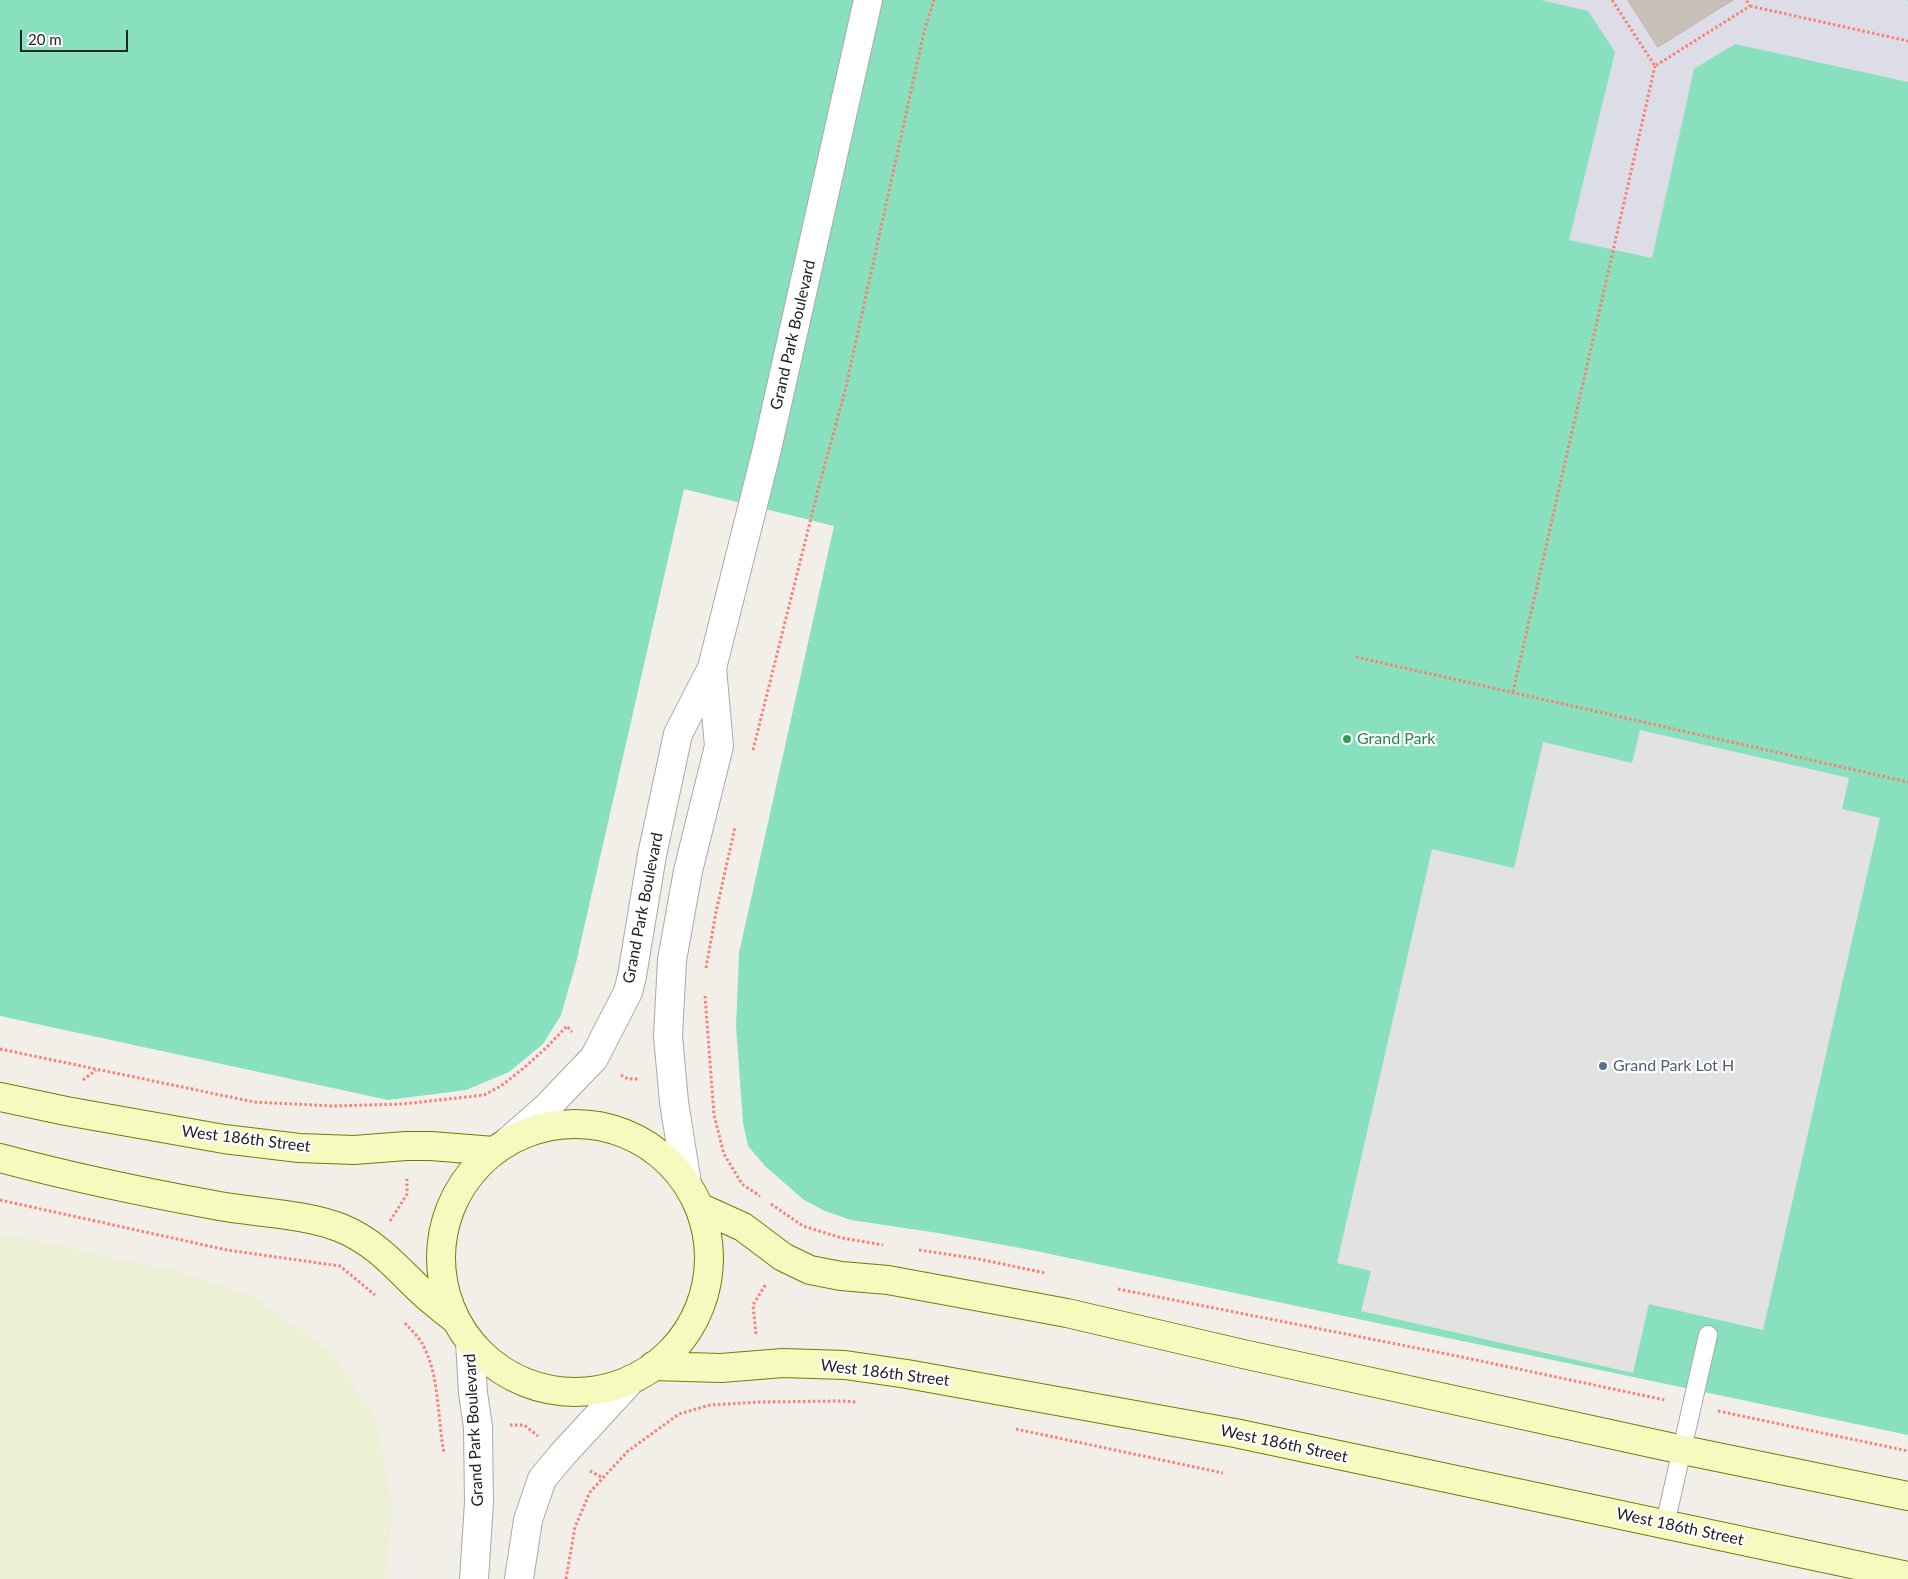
<!DOCTYPE html>
<html>
<head>
<meta charset="utf-8">
<style>
  body { margin:0 }
  #map { position:relative; width:1908px; height:1579px; overflow:hidden; background:#f2efe9; font-family:Lato,sans-serif }
  canvas { display:block }
  .scale { position:absolute; left:20px; top:30px; width:108px; height:22px; box-sizing:border-box; border:2px solid #222; border-top:0; padding-left:6px; font-size:15px; line-height:18px; white-space:nowrap; color:#222; -webkit-text-stroke:4px #fff; paint-order:stroke }
</style>
</head>
<body>
<div id="map">
<canvas width="1908" height="1579"></canvas>
<div class="scale">20 m</div>
</div>
<script>
const g = document.querySelector('canvas').getContext('2d');
g.lineJoin = 'round';
function fill(path, color) {
  g.fillStyle = color;
  g.fill(path, 'evenodd');
}
function strokePath(path, color, width, dash) {
  g.strokeStyle = color;
  g.lineWidth = width;
  g.lineCap = dash ? 'butt' : 'round';
  g.setLineDash(dash || []);
  g.stroke(path);
}
function drawText(font, color, halo, rows, align = 'center') {
  g.font = font + ' Lato,sans-serif';
  g.lineWidth = 4.5;
  g.setLineDash([]);
  g.textBaseline = 'middle';
  g.strokeStyle = halo;
  g.fillStyle = color;
  for (const [text, x, y, turn = 0] of rows) {
    g.save();
    g.translate(x, y);
    g.rotate((+turn || 0) * Math.PI / 180);
    g.textAlign = isNaN(turn) ? turn : align;
    if (halo) g.strokeText(text, 0, 0);
    g.fillText(text, 0, 0);
    g.restore();
  }
}
const farmland = new Path2D(`
  M0 1233 168 1269 256 1298 332 1352 376 1419 393 1509 385 1579H0Z`);
const pitch = new Path2D(`
  M0 0H1908V1435L1031 1250 938 1233 851 1220 825 1211 804 1200 765 1166 748 1146 743 1123 736 1026 739 953 834 526 684 489 576 963 561 1015 543 1044 509 1072 466 1090 388 1100 0 1016Z`);
const parking = new Path2D(`
  M1640 730 1849 778 1842 809 1880 818 1763 1330 1649 1304 1633 1373 1361 1311 1371 1271 1337 1263 1432 849 1514 868 1543 742 1632 763Z`);
const plaza = new Path2D(`
  M1541 0H1628L1658 47 1733 0H1905L1908 1V82L1735 44 1694 69 1652 258 1569 240 1615 52 1588 11Z`);
const building = new Path2D(`
  M1628 0H1733L1658 47Z`);
const path = new Path2D(`
  M1612 0 1655 66 1750 6 1746 0
  M1750 6 1908 41
  M1356 657 1908 782
  M1513 692 1655 66
  M753 750 818 490 845 391 924 32 934 0
  M706 968 716 912 735 827
  M705 996 714 1115 724 1154 742 1184 760 1196
  M0 1049 254 1102 333 1106 403 1104 484 1095 501 1086 525 1067 547 1047 567 1026 572 1032
  M621 1075 628 1079H639
  M83 1080 96 1070
  M0 1200 227 1250 340 1266 375 1295
  M771 1204 803 1226 842 1238 883 1245
  M390 1221 407 1194V1179
  M919 1250 979 1259 1045 1273
  M1118 1289 1457 1356 1665 1400
  M405 1323C410 1329 416 1334 420 1340 440 1371 437 1417 444 1453
  M756 1334 753 1305 766 1284
  M1718 1411 1908 1451
  M510 1425H524L538 1436
  M1016 1429 1223 1473
  M590 1471 603 1478
  M566 1579 575 1527 590 1492 628 1451 679 1414 710 1405 760 1402 842 1401 857 1402`);
const lane = new Path2D(`
  M1665 1524 1708 1335`);
const street = new Path2D(`
  M506 1143 547 1107 594 1058 628 992 632 976 652 855 678 734 712 668 767 449 868 0
  M687 1184 674 1102 668 1036 672 960 688 871 719 746 712 668
  M470 1342 473 1393 478 1427 479 1503 474 1579
  M519 1579 528 1520 542 1479 562 1455 632 1379`);
const secondary = new Path2D(`
  M0 1097 66 1111 224 1139 299 1148 354 1150 406 1146H431L494 1151
  M441 1258a134 134 0 1 1 268 0a134 134 0 1 1-268 0Z
  M0 1158C71 1177 142 1192 214 1205 254 1213 304 1213 341 1228 375 1242 395 1266 421 1291 431 1301 444 1310 456 1320
  M699 1207 743 1227 783 1257 810 1270 841 1276 888 1280 1067 1313 1243 1354 1683 1450 1908 1496
  M653 1366 721 1368 783 1363 845 1365 907 1374 1235 1433 1908 1576`);
const markers = [
  [1347,739,5,"#2e9e5b"],
  [1603,1066,5,"#5c6f8a"]
];
const streetNames = [
  ["Grand Park Boulevard",793,335,-77],
  ["Grand Park Boulevard",643,908,-79],
  ["West 186th Street",246,1139,7],
  ["West 186th Street",885,1373,7],
  ["Grand Park Boulevard",474,1430,-93],
  ["West 186th Street",1284,1444,12],
  ["West 186th Street",1680,1527,12]
];
const leisureNames = [
  ["Grand Park",1357,739]
];
const serviceNames = [
  ["Grand Park Lot H",1613,1066]
];
fill(farmland, '#eef0d5');
fill(pitch, '#88e0be');
fill(parking, '#e2e2e2');
fill(plaza, '#dddde8');
fill(building, '#c7bfb8');
strokePath(building, '#c4b6ab', 1);
strokePath(lane, '#a9a9a9', 20);
strokePath(street, '#a9a9a9', 30);
strokePath(secondary, '#707d05', 30);
strokePath(path, '#fa8072', 3, [2.5, 2.5]);
strokePath(lane, '#fff', 18);
strokePath(street, '#fff', 28);
strokePath(secondary, '#f7fabf', 28);
for (const [x, y, r, color] of markers) {
  const dot = new Path2D();
  dot.arc(x, y, r, 0, 2 * Math.PI);
  g.fillStyle = color;
  g.fill(dot);
  strokePath(dot, '#fff', 2);
}
drawText('16px', '#222', '#fff', streetNames);
drawText('16px', '#27864d', '#fff', leisureNames, 'left');
drawText('16px', '#4e5e75', '#fff', serviceNames, 'left');
</script>
</body>
</html>
